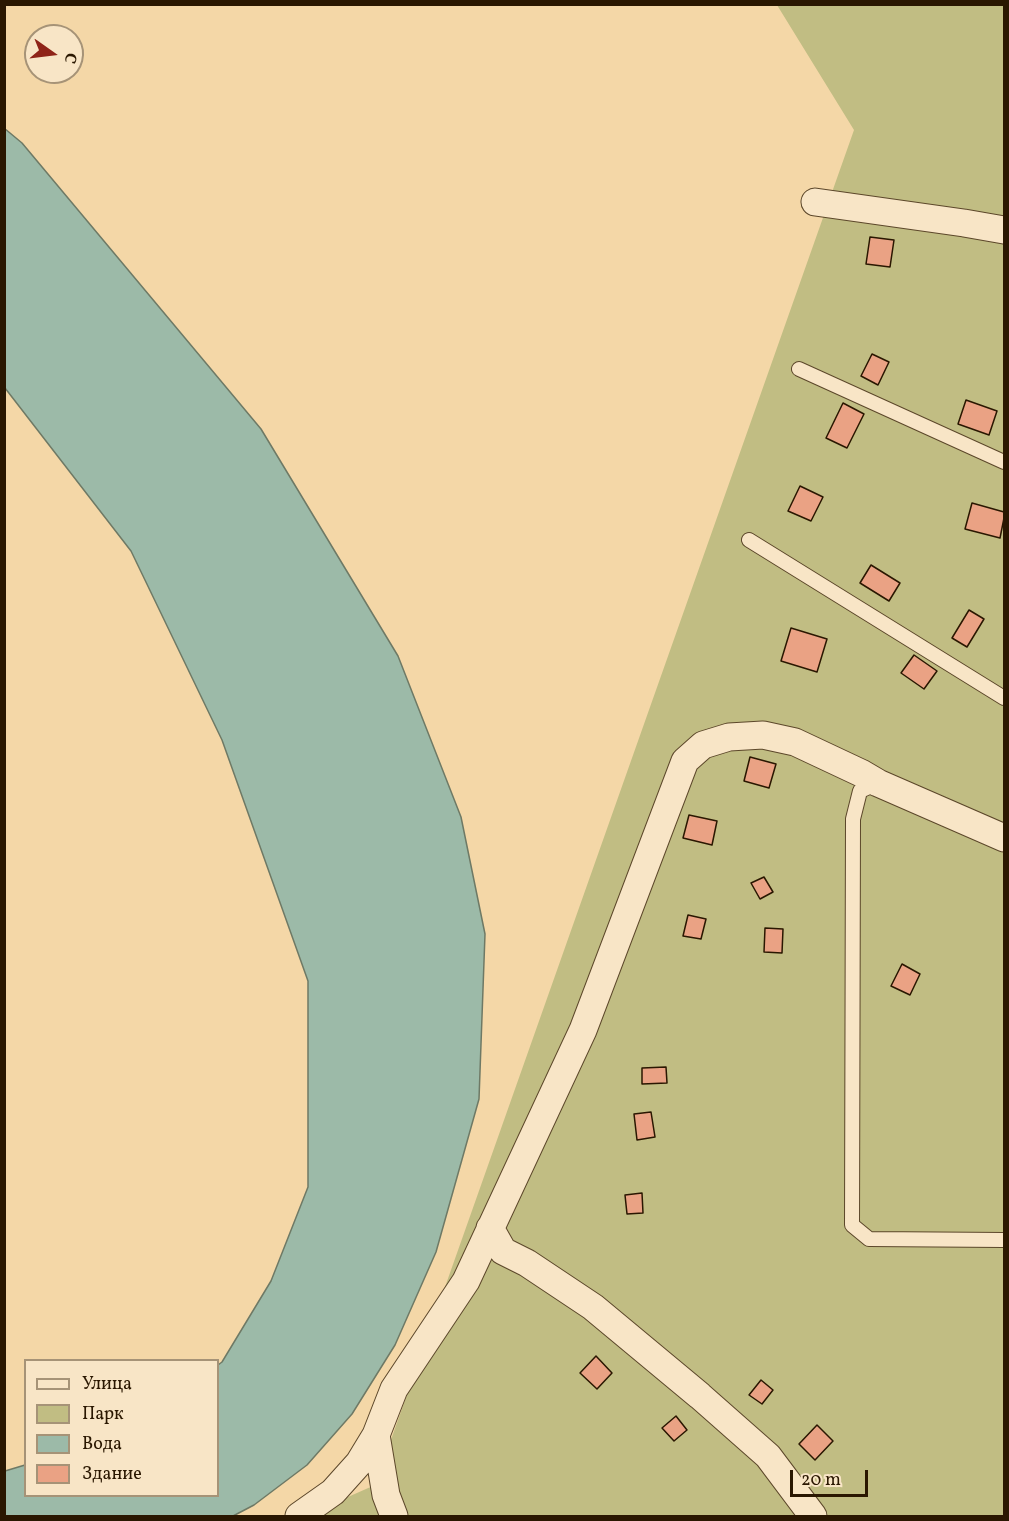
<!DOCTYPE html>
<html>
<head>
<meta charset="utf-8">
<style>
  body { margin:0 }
  #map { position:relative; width:1009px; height:1521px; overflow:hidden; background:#f4d7a7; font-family:Vollkorn,serif }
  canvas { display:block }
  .frame { position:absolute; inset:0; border:6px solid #2a1701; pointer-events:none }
  .legend { position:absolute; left:24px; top:1359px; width:195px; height:138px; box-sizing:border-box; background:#f8e5c6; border:2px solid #a69377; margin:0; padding:8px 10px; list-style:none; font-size:18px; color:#2a1701 }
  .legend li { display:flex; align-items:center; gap:12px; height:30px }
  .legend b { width:30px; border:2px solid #a69377 }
  .north { position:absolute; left:24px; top:24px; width:60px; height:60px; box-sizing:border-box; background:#f8e5c6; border:2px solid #a69377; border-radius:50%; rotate:104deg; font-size:16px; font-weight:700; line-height:24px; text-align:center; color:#2a1701 }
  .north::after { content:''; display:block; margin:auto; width:21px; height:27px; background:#8f2418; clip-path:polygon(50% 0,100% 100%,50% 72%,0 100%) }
  .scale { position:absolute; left:790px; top:1470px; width:78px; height:27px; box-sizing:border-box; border:3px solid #2a1701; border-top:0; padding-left:8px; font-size:18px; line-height:21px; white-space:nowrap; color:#2a1701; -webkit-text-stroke:4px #f8e5c6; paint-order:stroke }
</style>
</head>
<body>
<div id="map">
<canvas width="1009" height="1521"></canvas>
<div class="frame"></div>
<ul class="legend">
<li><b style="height:8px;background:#f8e5c6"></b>Улица</li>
<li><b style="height:16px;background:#c1bd83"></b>Парк</li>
<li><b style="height:16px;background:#9cbaa8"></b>Вода</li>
<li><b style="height:16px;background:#eaa284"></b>Здание</li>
</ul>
<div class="north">С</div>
<div class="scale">20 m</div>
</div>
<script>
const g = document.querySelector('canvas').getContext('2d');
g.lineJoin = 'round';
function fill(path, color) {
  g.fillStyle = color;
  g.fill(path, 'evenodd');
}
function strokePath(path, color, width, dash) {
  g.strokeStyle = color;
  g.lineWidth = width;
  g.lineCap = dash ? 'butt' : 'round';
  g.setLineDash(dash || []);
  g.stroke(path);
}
const green = new Path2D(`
  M777 5H1004V1516H305L375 1485 854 130Z`);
const water = new Path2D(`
  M4 128 22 143 261 429 398 656 461 817 485 934 479 1099 436 1252 395 1345 352 1414 307 1465 254 1505 233 1516H5V1471L25 1465 26 1496H218V1365L222 1362 271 1281 308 1187V981L222 740 131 551 5 388Z`);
const building = new Path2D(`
  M870 237 894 240 890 267 866 264Z
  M872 354 889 362 878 385 861 376Z
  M966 400 997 411 989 435 958 424Z
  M843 403 864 414 847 448 826 438Z
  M800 486 823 497 811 521 788 511Z
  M972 503 1004 512V518L1000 538 965 529Z
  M871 565 900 583 889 601 860 583Z
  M969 610 984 619 967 647 952 638Z
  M791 628 827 639 817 672 781 661Z
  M914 655 937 671 924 689 901 673Z
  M750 757 776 764 769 788 744 781Z
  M689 815 717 821 712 845 683 838Z
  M764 877 773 892 760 899 751 883Z
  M688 915 706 919 701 939 683 936Z
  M765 928 783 929 782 953 764 952Z
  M902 964 920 974 910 995 891 986Z
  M666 1067 667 1083 642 1084V1068Z
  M651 1112 655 1137 637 1140 634 1114Z
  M642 1193 643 1213 627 1214 625 1195Z
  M596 1356 612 1373 597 1389 580 1373Z
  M761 1380 773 1390 762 1404 749 1395Z
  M676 1416 687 1430 674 1441 662 1428Z
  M817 1425 833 1441 815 1460 799 1444Z`);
const lane = new Path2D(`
  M799 369 1004 462
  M749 540 1004 698
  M878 783 860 791 853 819 852 1225 869 1239 1004 1240`);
const street = new Path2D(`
  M815 202 964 223 1004 230
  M490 1228 503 1251 527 1263 593 1307 700 1396 768 1456 813 1516
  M299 1516 333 1492 359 1463 376 1435
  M394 1516 386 1495 376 1435 394 1389 466 1281 583 1030 685 761 703 745 729 737 763 735 795 742 861 773 878 783 1004 838`);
fill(green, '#c1bd83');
fill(water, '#9cbaa8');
strokePath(water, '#6e7965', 1.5);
fill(building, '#eaa284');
strokePath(building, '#2a1701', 1.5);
strokePath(lane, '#5c472a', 16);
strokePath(street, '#5c472a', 29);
strokePath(lane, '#f8e5c6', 14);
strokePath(street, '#f8e5c6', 27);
</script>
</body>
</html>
